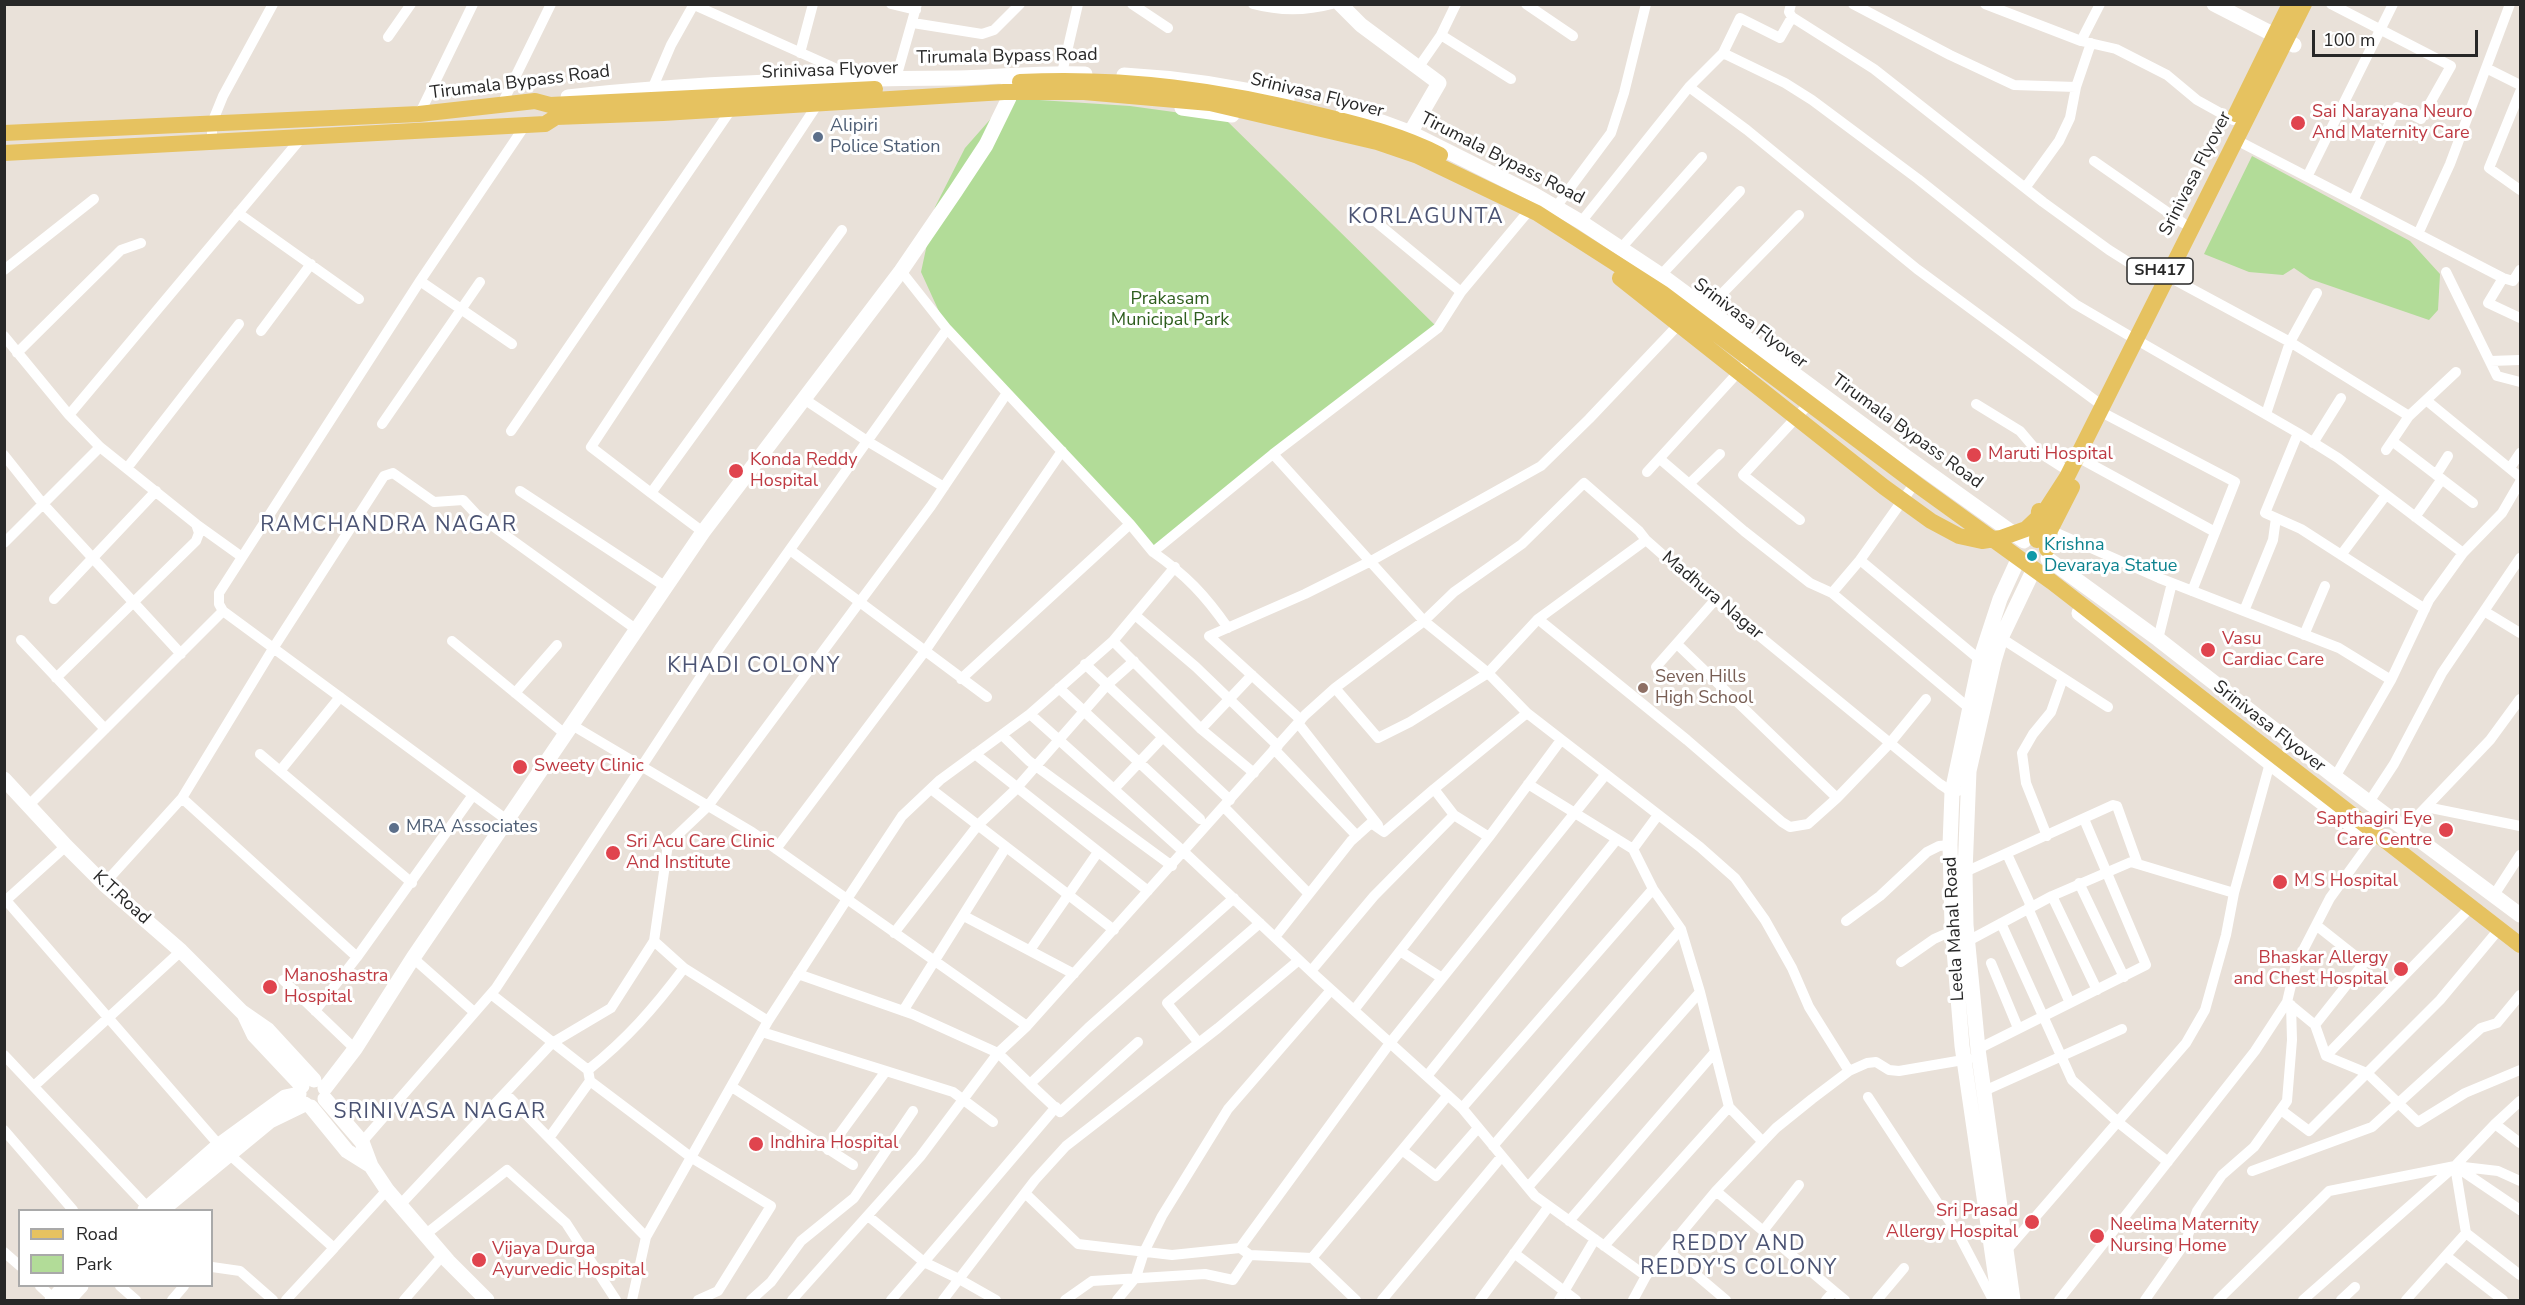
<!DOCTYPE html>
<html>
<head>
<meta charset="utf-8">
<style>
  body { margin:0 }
  #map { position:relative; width:2525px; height:1305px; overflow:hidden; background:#e9e1d9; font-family:"Nunito Sans",sans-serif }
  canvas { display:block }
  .frame { position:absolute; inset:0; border:6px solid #272727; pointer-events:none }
  .legend { position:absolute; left:18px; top:1209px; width:195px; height:78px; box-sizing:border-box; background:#fff; border:2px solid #a9a9a9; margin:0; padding:8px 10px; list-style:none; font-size:18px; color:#272727 }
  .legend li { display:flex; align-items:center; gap:12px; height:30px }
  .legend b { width:30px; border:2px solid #a9a9a9 }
  .scale { position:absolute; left:2312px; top:30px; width:166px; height:27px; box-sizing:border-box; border:3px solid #272727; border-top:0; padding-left:8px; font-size:18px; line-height:21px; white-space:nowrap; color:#272727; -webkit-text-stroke:4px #fff; paint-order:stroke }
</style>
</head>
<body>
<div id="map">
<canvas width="2525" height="1305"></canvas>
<div class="frame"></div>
<ul class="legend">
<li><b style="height:8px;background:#e6c260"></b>Road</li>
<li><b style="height:16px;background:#b2dc98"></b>Park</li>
</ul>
<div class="scale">100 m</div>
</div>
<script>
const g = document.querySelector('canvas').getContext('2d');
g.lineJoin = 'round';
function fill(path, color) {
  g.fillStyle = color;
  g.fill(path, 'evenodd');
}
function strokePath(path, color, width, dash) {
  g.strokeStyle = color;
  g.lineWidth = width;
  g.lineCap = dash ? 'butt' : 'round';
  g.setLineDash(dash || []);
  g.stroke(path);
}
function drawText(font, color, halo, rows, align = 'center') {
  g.font = font + ' "Nunito Sans",sans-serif';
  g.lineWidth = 6;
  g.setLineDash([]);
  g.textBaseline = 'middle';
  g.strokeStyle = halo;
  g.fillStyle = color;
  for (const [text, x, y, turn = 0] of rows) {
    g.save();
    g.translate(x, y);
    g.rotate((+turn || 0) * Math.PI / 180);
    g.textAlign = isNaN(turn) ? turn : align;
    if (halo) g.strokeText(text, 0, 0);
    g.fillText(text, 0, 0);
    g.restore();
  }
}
const green = new Path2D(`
  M1009 98 1130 106 1225 119 1438 328 1153 552 947 329 921 272 935 207 965 148Z
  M2252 156 2410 241 2440 274 2438 310 2429 320 2310 279 2294 268 2283 275 2249 272 2204 254Z`);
const street = new Path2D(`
  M692 4 837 69 852 78
  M891 4 916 10
  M1132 4 1168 28
  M1253 4C1279 11 1306 11 1332 4
  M1526 4 1573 36
  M1791 4 1789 12 1792 17 1874 69 2043 202 2109 250 2155 279
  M1853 4 1950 55 2014 85 2076 87
  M1985 4 2081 41 2116 49 2167 75 2197 100 2233 120
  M2331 4 2451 66 2421 119 2397 107 2354 199
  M913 23 982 34 994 30 1020 4
  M1441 35 1456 4
  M388 37 411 4
  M2081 41 2100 4
  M800 53 813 4
  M1723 53 1785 83 1812 100 1918 179 2075 304 2128 335
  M1418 68 1441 35 1511 79
  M2488 69 2520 85
  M1062 73 1078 4
  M896 78 917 4
  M653 87 671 45 694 4
  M1689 87 1747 130 1917 269 2096 401
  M2520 92 2489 168 2520 190
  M501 106 551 4
  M418 117 473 4
  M212 141V123L223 96 273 4
  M2244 144 2503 278 2513 281 2520 270
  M2094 161 2183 223
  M2308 175 2393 4
  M2025 188 2059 141 2070 118 2076 87 2091 43
  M1556 207 1611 133 1624 93 1646 4
  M1359 208 1461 292
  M238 213 359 299
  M1581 222 1689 87 1723 53 1740 18 1780 38 1792 17
  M2418 234 2450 164 2510 4
  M1622 247 1702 157
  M4 270 94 199
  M901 271 947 329 1130 524 1153 552 1273 454 1438 328 1461 292 1527 213
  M2446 272 2497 376 2520 382
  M1661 275 1740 191
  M2503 278 2488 303 2520 318
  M2175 280 2290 342 2409 416
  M420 281 512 344
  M1707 309 1799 215
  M261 331 311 264
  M4 336 69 415
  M2142 343 2298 433 2338 458 2463 553
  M17 353 121 250 141 243
  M2490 361 2520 360
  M804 399 867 441 944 487
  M2426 400 2520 477
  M1976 404 2020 431 2037 451 2062 467
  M2266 414 2290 342 2317 293
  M2107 415 2235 482 2192 591
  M382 424 480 282
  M511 431 728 114
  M2298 433 2265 513 2301 529 2425 609
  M2392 441 2473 503
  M2313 443 2341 398
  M2386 450 2409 416 2456 372
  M1273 454 1424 621 1488 673 1527 713 1700 847 1735 878 1765 920 1792 968 1809 1007 1849 1071
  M4 455 43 504 181 654
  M1660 459 1744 531 1810 583 1832 593 1969 708
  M2085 461 2215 532
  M127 468 239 324
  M2510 468 2520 453
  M1647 472 1743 367
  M2436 475 2448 456
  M1689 484 1720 454
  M520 491 666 587
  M651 493 591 447 815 108
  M2415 517 2442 479
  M1800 520 1743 475 1806 407
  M196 524 242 557
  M2050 530 2159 578 2339 648 2391 680
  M703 532 651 493 842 230
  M4 543 100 447
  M790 550 987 697
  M1153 552C1186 575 1205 595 1228 628
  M2341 555 2386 495
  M1860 560 1980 660
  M1832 593 1860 560 1912 487
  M54 599 156 491
  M2244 611 2273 540 2276 518
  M2484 611 2520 633
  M1135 615 1196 667 1278 746
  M1538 619 1687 740 1782 822 1790 827 1808 824 1837 798 1890 743 1926 699
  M2304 635 2325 586
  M2001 638 2108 707
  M2158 639 2172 583
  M21 640 105 729
  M452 641 565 734
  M1113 641 1201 729 1254 773
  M1677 644 1837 798
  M1085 664 1230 800
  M1656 667 1715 600
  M56 678 196 541 199 533 196 524 100 447 69 415 303 136
  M961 679 1130 524
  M1059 688 1200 819
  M1335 688 1378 738 1410 722 1488 673 1538 619 1646 540 1690 579 1940 784 1952 792 1958 791
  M515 693 557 645
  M1030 714 1113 641 1175 567
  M1301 720 1209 636 1305 594 1371 561 1541 466 1589 419 1681 322
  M1298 723 1378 825
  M572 725 752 832 847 899 902 816 940 780 1030 714 1184 852 1317 977 1462 1108 1535 1196 1646 1276 1667 1250 1726 1300
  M1201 729 1252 675
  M1002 735 1029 761 1172 866
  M1274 749 1357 836
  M260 754 412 883
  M975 754 1148 891
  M280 771 340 697
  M2335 777 2391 680 2429 600 2463 553 2502 513 2520 482
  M1528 784 1633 849 1653 889 1681 929 1700 992
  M931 789 1114 930
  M1114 789 1163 737
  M182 798 357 957 473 795
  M2369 802 2394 764 2442 673 2520 558
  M29 805 223 611
  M1224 807 1309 894
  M2426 807 2520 826
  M507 820 223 611 219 604V593L420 281 526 124
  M2406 828 2490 740 2520 699
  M2047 836 2026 783 2022 753 2033 734 2051 712 2063 678
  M1489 837 1454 815 1434 789 1527 713
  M776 849 925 651 1062 451
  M1633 849 1658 815
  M2007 854 2031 906
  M1965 872 2113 805 2117 806 2137 862
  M2079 883 2124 977
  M104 884 182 798 274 647 384 476 393 473 434 502 463 500 476 514 637 630
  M2494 895 2520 855
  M2052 896 2097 990
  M4 898 219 1145
  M4 902 66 846
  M2028 908 2070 1003
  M964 916 1074 974
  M1846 921 1880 896 1927 852 1939 846 1950 845
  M2001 923 2072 1080 2119 1123 2168 1162
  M894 933 978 825 1014 791 1107 685 1134 661
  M1275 937 1351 841 1371 823 1384 832 1434 789
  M654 941 684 968
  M1968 941 2052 896 2131 862 2234 893
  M1030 950 1098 852
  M1400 951 1442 978
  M413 958 474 1012
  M1901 962 1934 939 1952 931
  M1991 963 2018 1028
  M1311 971 1374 896 1454 815
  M283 980 355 1049
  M491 994 588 1070
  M2287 1002 2315 1025 2326 1056 2367 1073 2418 1122 2465 1093 2520 1070
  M1354 1010 1489 837 1561 740
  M315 1011 357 957
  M903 1011 1006 847
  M2315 1025 2364 963 2316 925
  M1027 1026 998 1053 1030 1084 1088 1028 1234 898
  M762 1032 953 1092 993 1122
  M1198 1042 1167 1003 1260 923
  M1978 1049 2146 965 2084 819
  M4 1055 150 1210
  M2326 1056 2466 912
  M1427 1076 1617 839
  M590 1081 549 1138 646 1237
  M1030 1084 1060 1112 1138 1042
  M34 1086 181 951
  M732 1087 853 1165
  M1984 1091 2122 1029
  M505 1093 549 1138
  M1868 1097 1960 1237 1993 1300
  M1462 1108 1653 889
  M2281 1110 2309 1131 2440 1000 2495 934
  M2495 1124 2520 1143
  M4 1130 73 1210
  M362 1142 496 988 719 649 947 329
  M1493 1146 1681 929
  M828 1150 886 1071
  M1402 1150 1436 1176 1478 1128
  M230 1155 334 1248 387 1190
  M2455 1166 2466 1233 2520 1275
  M2458 1168 2520 1210
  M2252 1171 2372 1127 2481 1028 2497 1023 2520 995
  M1528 1187 1700 992 1729 1107 1763 1142
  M1716 1191 1834 1291
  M1025 1193 1078 1244 1172 1255 1240 1248 1250 1255 1233 1280 1205 1274 1092 1281 1065 1300
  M400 1205 552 1043 611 1008 654 941 668 844 708 806 931 506 1007 393
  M868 1216 924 1262 891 1300
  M1569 1221 1715 1052
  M1763 1231 1799 1185
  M426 1234 507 1170 566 1223 616 1300
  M1604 1246 1729 1107
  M1240 1248 1390 1043 1606 774
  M1667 1250 1716 1191 1776 1128 1812 1099 1849 1071 1867 1063 1876 1062 1889 1070 1899 1071 1969 1059
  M4 1252 20 1266
  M2005 1252 2186 1043 2205 1010 2226 935 2234 893 2270 763
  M1514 1253 1576 1300
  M1250 1255 1312 1258 1356 1300
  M2446 1256 2503 1300
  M1312 1258 1448 1095
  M212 1267 240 1271 273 1300
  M40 1286 55 1300
  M120 1286 136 1300
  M172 1300 184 1286
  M286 1300 334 1248
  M404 1300 443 1255
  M632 1300 646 1237 768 1021 847 899 1027 1026 1305 715 1335 688 1424 621 1454 592 1522 544 1584 483 1639 531 1646 540
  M698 1300 718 1291 771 1206 692 1158 590 1081 588 1070C627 1039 654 1008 684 968L768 1021
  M751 1300 771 1282 801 1241 854 1198 913 1111
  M792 1300 920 1157 998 1053 912 1014 798 974
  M943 1300 959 1279 924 1262 1056 1107
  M996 1300 959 1279 1035 1180 1066 1146 1218 1028 1299 960
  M1117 1300 1136 1277 1144 1252 1162 1216 1228 1109 1331 990
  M1382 1300 1502 1156
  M1480 1300 1549 1206
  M1559 1300 1595 1239
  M1633 1300 1646 1276
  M1826 1300 1834 1291 1845 1300
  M1877 1300 1904 1268
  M2059 1300 2255 1051 2287 1002 2296 964 2330 898 2372 840
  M2145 1300 2185 1243 2197 1211 2222 1175 2254 1147 2287 1101 2292 1040 2291 1005
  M2218 1300 2329 1191 2455 1166 2498 1171 2520 1181
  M2303 1300 2455 1166 2495 1124 2520 1101
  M2341 1300 2355 1287
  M2406 1300 2466 1233`);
const secondary = new Path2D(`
  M1340 4 1361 25 1439 83 1406 140
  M2214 4 2294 45
  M1124 75C1180 78 1233 86 1287 99
  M568 97C697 82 828 79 958 78 1001 77 1043 72 1085 74
  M1182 108 1232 115
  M1343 113 1382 122 1409 132 1533 194 1581 222 1661 275 1905 456 2024 541
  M2048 559 2158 639 2335 777 2520 915
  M2079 613 2270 763 2358 830
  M4 779 66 846 104 884 181 951 242 1012 268 1030 314 1080
  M244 1014 254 1035 302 1086
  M325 1088 355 1049 413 958 703 532 901 271 955 192 986 145 1009 98 1008 81
  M325 1099 362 1142 371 1166 387 1190 448 1261 487 1300
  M311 1107 347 1151 371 1166
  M145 1210 219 1145 285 1097 299 1094
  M162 1210 270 1121 305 1104
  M52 1300 65 1286
  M68 1300 81 1286
  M1999 1300 1962 1046 1952 926 1950 845 1952 792 1980 660 2000 599 2016 564
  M2013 1300 1978 1049 1966 925 1965 872 1969 771 1994 661 2001 638 2032 573`);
const primary = new Path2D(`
  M1020 82C1125 77 1222 90 1323 116 1364 126 1403 136 1440 155
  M2236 114 2290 4
  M4 133 419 114 535 101 550 105 875 89
  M4 153 545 124 556 117 663 113 1004 92H1084L1210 103 1377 142 1418 156 1537 213 1662 293 1919 486 2052 582 2520 945
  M1620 278 1884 487 1931 521 1959 536 1982 541 2001 538 2026 529 2045 511 2067 477 2304 4
  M2037 540 2039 511
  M2047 549 2050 530 2072 487`);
const markers = [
  [2298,123,8,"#e0444e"],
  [818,137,6,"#5c6f8a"],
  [1974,455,8,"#e0444e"],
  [736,471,8,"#e0444e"],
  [2032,556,6,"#0f9aa8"],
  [2208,650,8,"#e0444e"],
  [1643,688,6,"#8d6e63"],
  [520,767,8,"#e0444e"],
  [394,828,6,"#5c6f8a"],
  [2446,830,8,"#e0444e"],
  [613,853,8,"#e0444e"],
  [2280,882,8,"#e0444e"],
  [2401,969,8,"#e0444e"],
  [270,987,8,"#e0444e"],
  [756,1144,8,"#e0444e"],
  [2032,1222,8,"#e0444e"],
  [2097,1236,8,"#e0444e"],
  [479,1260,8,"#e0444e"]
];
const shields = [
  [2160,271,66]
];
const shieldNames = [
  ["SH417",2160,271]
];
const streetNames = [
  ["Tirumala Bypass Road",1007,57,-1],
  ["Srinivasa Flyover",830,71,-2],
  ["Tirumala Bypass Road",520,83,-7],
  ["Srinivasa Flyover",1317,96,14],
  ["Tirumala Bypass Road",1502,159,27],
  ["Srinivasa Flyover",2196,174,-63],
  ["Srinivasa Flyover",1750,324,37],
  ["Tirumala Bypass Road",1907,432,36],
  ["Madhura Nagar",1712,596,40],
  ["Srinivasa Flyover",2269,727,38],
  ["K.T.Road",121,898,42],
  ["Leela Mahal Road",1955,929,-93]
];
const healthNames = [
  ["Sai Narayana Neuro",2312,113],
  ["And Maternity Care",2312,134],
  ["Maruti Hospital",1988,455],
  ["Konda Reddy",750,461],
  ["Hospital",750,482],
  ["Vasu",2222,640],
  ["Cardiac Care",2222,661],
  ["Sweety Clinic",534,767],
  ["Sapthagiri Eye",2432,820,"right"],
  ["Care Centre",2432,841,"right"],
  ["Sri Acu Care Clinic",626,843],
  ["And Institute",626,864],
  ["M S Hospital",2294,882],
  ["Bhaskar Allergy",2388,959,"right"],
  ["and Chest Hospital",2388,980,"right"],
  ["Manoshastra",284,977],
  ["Hospital",284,998],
  ["Indhira Hospital",770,1144],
  ["Sri Prasad",2018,1212,"right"],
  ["Allergy Hospital",2018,1233,"right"],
  ["Neelima Maternity",2110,1226],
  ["Nursing Home",2110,1247],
  ["Vijaya Durga",492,1250],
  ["Ayurvedic Hospital",492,1271]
];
const serviceNames = [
  ["Alipiri",830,127],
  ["Police Station",830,148],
  ["MRA Associates",406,828]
];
const parkNames = [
  ["Prakasam",1170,300],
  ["Municipal Park",1170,321]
];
const cultureNames = [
  ["Krishna",2044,546],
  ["Devaraya Statue",2044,567]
];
const educationNames = [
  ["Seven Hills",1655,678],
  ["High School",1655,699]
];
const quarterNames = [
  ["KORLAGUNTA",1426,218],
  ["RAMCHANDRA NAGAR",389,526],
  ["KHADI COLONY",754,667],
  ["SRINIVASA NAGAR",440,1113],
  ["REDDY AND",1739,1245],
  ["REDDY'S COLONY",1739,1269]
];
fill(green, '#b2dc98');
strokePath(street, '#fff', 10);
strokePath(secondary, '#fff', 15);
strokePath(primary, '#e6c260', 16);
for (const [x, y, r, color] of markers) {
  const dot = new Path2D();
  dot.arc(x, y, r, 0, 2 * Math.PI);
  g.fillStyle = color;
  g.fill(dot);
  strokePath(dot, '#fff', 2);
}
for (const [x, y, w] of shields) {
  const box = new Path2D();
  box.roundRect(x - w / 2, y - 13, w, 26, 4.5);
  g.fillStyle = '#fff';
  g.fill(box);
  strokePath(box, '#272727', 1.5);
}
drawText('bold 16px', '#272727', null, shieldNames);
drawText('18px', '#272727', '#fff', streetNames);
drawText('18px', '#be3a42', '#fff', healthNames, 'left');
drawText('18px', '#4e5e75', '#fff', serviceNames, 'left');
drawText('18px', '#2d5d1d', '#fff', parkNames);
drawText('18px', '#0d838f', '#fff', cultureNames, 'left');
drawText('18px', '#785e54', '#fff', educationNames, 'left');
g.letterSpacing = '1.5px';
drawText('21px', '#4b5373', '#fff', quarterNames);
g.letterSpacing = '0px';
</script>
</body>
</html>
